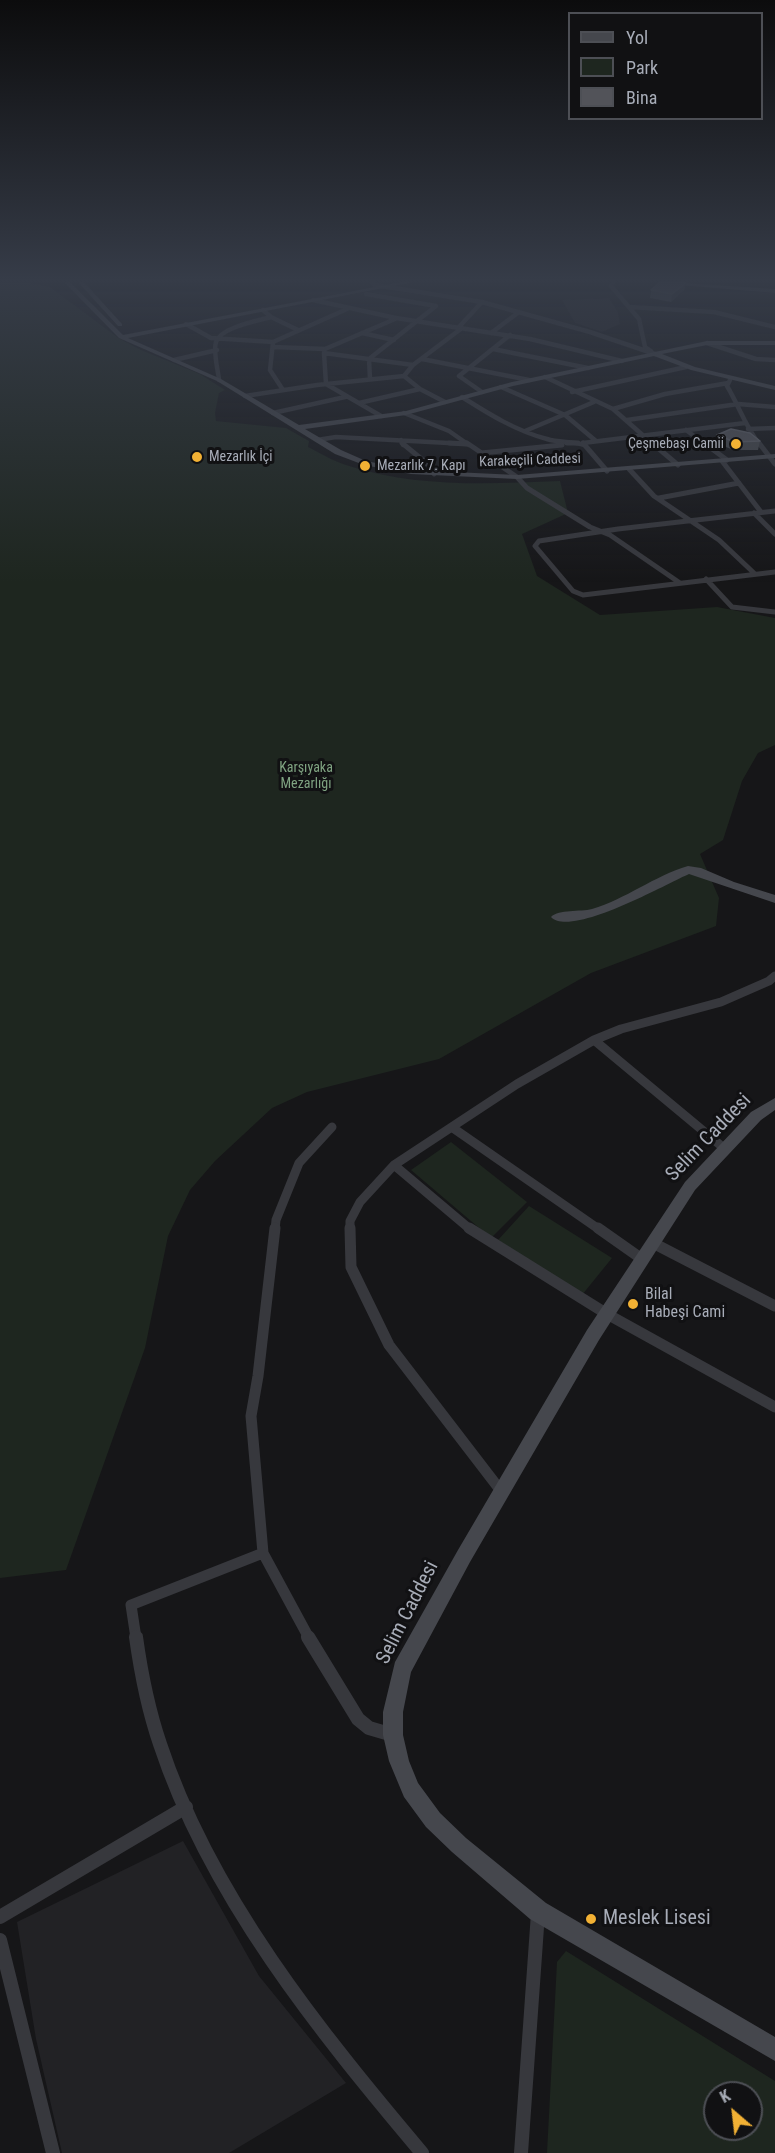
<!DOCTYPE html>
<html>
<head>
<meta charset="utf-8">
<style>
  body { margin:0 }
  #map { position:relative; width:775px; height:2153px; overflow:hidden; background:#161618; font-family:"Roboto Condensed",sans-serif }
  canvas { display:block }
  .legend { position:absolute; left:568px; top:12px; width:195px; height:108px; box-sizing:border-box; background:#111113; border:2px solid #4d4f55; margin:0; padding:8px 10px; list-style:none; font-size:18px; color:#a8adb8 }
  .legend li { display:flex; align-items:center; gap:12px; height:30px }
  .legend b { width:30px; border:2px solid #4d4f55 }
  .north { position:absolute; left:703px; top:2081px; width:60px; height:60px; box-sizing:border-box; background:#111113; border:2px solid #4d4f55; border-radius:50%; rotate:332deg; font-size:16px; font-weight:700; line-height:24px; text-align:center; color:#a8adb8 }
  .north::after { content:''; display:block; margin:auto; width:21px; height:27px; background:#f2b134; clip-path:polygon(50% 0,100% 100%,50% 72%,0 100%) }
</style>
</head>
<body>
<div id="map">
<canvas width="775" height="2153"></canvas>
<ul class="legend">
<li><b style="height:8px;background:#45474d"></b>Yol</li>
<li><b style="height:16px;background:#1e261f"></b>Park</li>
<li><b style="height:16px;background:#525359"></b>Bina</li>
</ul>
<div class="north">K</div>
</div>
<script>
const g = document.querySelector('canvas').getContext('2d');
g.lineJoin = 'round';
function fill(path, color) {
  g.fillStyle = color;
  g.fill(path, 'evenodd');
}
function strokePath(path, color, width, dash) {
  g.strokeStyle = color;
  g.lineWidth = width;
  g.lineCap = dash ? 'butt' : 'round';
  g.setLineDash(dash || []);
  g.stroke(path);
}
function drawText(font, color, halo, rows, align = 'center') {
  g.font = font + ' "Roboto Condensed",sans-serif';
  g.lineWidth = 6;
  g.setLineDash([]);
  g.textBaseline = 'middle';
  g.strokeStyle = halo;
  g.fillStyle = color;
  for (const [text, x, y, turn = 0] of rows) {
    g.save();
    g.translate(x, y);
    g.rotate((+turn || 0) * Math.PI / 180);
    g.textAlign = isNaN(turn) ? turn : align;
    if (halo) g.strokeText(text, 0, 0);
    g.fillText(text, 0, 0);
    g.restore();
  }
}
const built = new Path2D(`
  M609 298 618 312 620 324 602 332 575 323 562 300Z
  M183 1841 259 1976 346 2083 229 2153H62L36 2039 17 1922Z`);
const green = new Path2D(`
  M0 282H25L50 287 120 339 141 350 200 374 225 390 219 393 215 413 216 421 286 428 309 441 308 447C320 453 333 461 346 465 415 488 489 484 560 481L568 513 522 534 537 576 600 615 717 607 775 618V745L758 753 742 781 723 840 700 854 719 898 716 926 591 973 439 1059 307 1092 272 1108 215 1161 190 1190 168 1236 145 1348 66 1570 0 1578Z
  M451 1142 527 1202 491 1238 411 1170Z
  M529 1206 612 1258 582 1295 498 1240Z
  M566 1951 775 2081V2153H547L557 1962ZM715 2093H751V2129H715Z`);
const streetFar4 = new Path2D(`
  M374 282 372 283 375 285 482 302 590 332 655 354
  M613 282 611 286 639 319 645 347 651 351
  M366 294 436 306 369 359 370 379
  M313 300 396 318 530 339 622 361
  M629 307 714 312 775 327
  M263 310 271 317 298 330
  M186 324 211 338 273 342
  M458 328 482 302
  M362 333 394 340
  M491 333 519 312
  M707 343 756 359 775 360
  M273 347 325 349
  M493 349 588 368
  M324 353 413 365
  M422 359 529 380
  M174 360 217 350
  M545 377 613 409 654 445
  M219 380C218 370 213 352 216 342 221 327 257 321 271 317
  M730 380 727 386C739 406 745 426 760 445
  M501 387 565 415 596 441
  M283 390 270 370 273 342 347 309
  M482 392 459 376 510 335
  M572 392 686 367
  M245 396 317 385 404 376
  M462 397C489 414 516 431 547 439 559 443 574 441 584 445
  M445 402 420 389 404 376 413 365 462 328
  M359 403 420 389
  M613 409 665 394 728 383
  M273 413 345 397
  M404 413 449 431 469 445
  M381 416 326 384 324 353 325 349 395 319
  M627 420 738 404 775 407
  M748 429 775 428
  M686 430 706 445
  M525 431 594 402
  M317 440 336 437 467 444
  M401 440 403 445
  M583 443 745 423`);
const streetFar3 = new Path2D(`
  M402 443 430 466 434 474
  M449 443 467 444
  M467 443 517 477 527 488 590 527 610 535 680 583
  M567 443H578
  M583 443 607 471
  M652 443 678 465
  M704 443 727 460
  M759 443 775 464
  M481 453 562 445
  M722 461 761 512
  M629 469 654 496 719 540 755 574
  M659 498 739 483
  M775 511 618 529 539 541 535 546 573 591 583 595 775 572
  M754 513 775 534
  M706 579 732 607 775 612`);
const streetFar2 = new Path2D(`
  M594 1040 725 1149
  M453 1128 600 1230
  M394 1165 471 1230
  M275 1230 276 1220 299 1163 332 1127
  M350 1230V1221L360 1202 394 1165 517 1084 594 1040 621 1029 721 1002 769 981 775 976`);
const streetFar1 = new Path2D(`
  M275 1228 258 1376 251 1416 263 1553 309 1638
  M350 1228 351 1267 389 1345 501 1491
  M469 1228 607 1314 775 1407
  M598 1228 642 1259
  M653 1243 775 1306
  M136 1638 131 1605 263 1553`);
const street = new Path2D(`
  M136 1637C141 1673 148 1709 160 1744 210 1896 320 2032 422 2153
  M308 1637 358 1719 369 1728 393 1735
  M0 1917 186 1807
  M0 1940 53 2153
  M521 2153 538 1913`);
const secondary = new Path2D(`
  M64 282H70L123 335 401 282H414L128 338 221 379 299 425 406 411 512 382 707 341H775V345H707L662 354 695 367 775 386V390L691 370 654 356 513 386 406 415 305 429 341 450 366 461 411 470 517 475 775 454V458L517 479 411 474 364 465 335 454 217 381 119 338Z
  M78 282H84L122 324V326H118Z
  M666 282 775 289V293L669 284Z
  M688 866 701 868 734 882 775 895V903L689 874C666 884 571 938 551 917 559 909 580 912 592 909 626 899 654 876 688 866Z
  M775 1098V1110L761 1120 695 1190 599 1340 470 1562 411 1672 403 1712V1735L409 1761 418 1783 440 1813 466 1838 546 1903 775 2037V2061L530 1919 452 1852 426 1827 404 1797 389 1761 383 1735V1712L395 1662 458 1550 587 1330 685 1182 751 1112Z`);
const wall = new Path2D(`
  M686 283 684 290 671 302 650 298 651 290Z
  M717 435 760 441 758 450H734L715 443Z`);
const shadedWall = new Path2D(`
  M686 283 684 290 671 302 672 294Z`);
const building = new Path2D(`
  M660 282H681L686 283 672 294 651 290Z
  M731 429 750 433 760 441 735 442 717 435Z`);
const markers = [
  [736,444,6,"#f2b134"],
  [197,457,6,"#f2b134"],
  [365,466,6,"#f2b134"],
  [633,1304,6,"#f2b134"],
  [591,1919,6,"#f2b134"]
];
const farPoinames = [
  ["Çeşmebaşı Camii",724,444,"right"],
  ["Mezarlık İçi",209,457],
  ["Mezarlık 7. Kapı",377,466]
];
const farStreetnames = [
  ["Karakeçili Caddesi",530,461,-2]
];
const farParknames = [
  ["Karşıyaka",306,768],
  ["Mezarlığı",306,784]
];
const poiNames = [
  ["Bilal",645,1295],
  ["Habeşi Cami",645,1313]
];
const nearStreetnames = [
  ["Selim Caddesi",709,1138,-46],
  ["Selim Caddesi",408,1613,-63]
];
const nearPoinames = [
  ["Meslek Lisesi",603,1919]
];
fill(built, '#222225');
fill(green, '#1e261f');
strokePath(streetFar4, '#37383d', 4.5);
strokePath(streetFar3, '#37383d', 5);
strokePath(streetFar2, '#37383d', 9);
strokePath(streetFar1, '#37383d', 11);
strokePath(street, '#37383d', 14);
fill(secondary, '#45474d');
fill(wall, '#47494d');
fill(shadedWall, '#2f3033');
fill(building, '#525359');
strokePath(building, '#5f6168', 1.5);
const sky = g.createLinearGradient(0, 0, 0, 583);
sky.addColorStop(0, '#0c0c0d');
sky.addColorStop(0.48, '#363c48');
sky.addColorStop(1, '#363c4800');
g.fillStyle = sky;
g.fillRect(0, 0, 775, 583);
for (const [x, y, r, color] of markers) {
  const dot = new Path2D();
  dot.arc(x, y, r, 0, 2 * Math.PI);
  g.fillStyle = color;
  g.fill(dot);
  strokePath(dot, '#111113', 2);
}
drawText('14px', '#a8adb8', '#111113', farPoinames, 'left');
drawText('14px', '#a8adb8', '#111113', farStreetnames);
drawText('14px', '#7fa381', '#111113', farParknames);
drawText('16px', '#a8adb8', '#111113', poiNames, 'left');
drawText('20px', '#a8adb8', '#111113', nearStreetnames);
drawText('20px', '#a8adb8', '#111113', nearPoinames, 'left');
</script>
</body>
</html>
